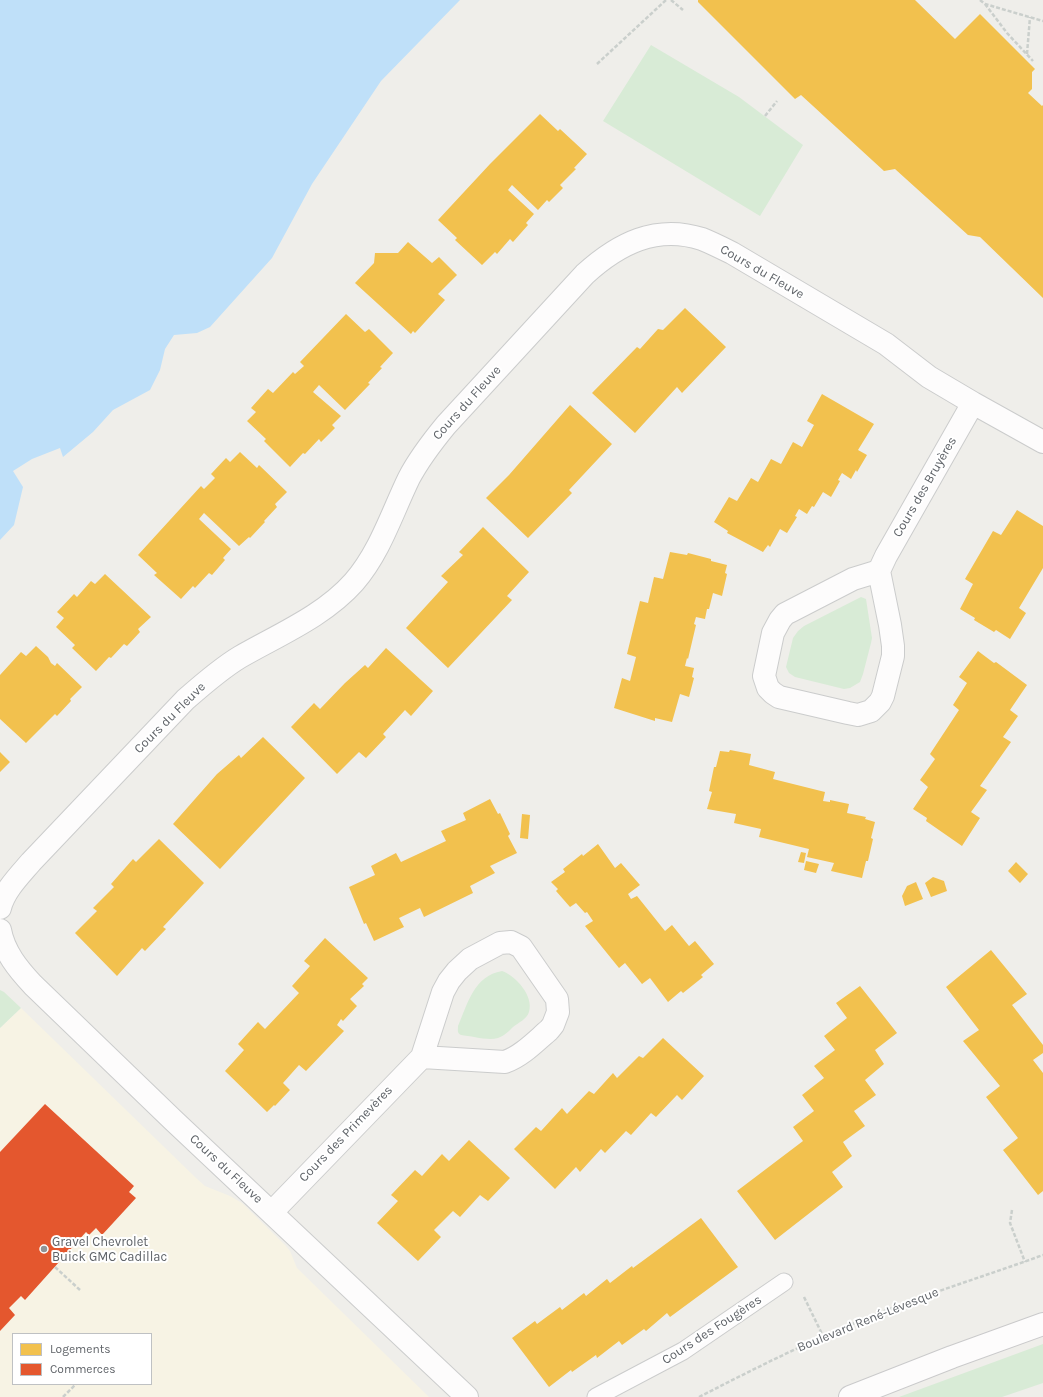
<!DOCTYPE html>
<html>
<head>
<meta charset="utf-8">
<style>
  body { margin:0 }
  #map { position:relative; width:1043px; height:1397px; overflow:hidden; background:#efeeea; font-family:Karla,sans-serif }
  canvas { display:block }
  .legend { position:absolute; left:12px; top:1333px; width:140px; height:52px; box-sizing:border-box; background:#fff; border:1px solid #bfc1c3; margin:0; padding:5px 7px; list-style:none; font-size:12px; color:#5f6368 }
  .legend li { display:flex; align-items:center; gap:8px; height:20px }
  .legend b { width:20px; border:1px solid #bfc1c3 }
</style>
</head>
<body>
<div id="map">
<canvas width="1043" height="1397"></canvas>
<ul class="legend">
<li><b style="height:11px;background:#f2c14e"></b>Logements</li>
<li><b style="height:11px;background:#e4572e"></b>Commerces</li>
</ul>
</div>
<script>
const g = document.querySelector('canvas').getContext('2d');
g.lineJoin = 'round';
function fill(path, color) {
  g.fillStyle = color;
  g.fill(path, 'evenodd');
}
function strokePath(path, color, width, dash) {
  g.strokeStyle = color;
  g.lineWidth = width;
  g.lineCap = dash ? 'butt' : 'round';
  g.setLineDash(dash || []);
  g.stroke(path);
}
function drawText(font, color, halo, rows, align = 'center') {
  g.font = font + ' Karla,sans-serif';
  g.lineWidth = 4;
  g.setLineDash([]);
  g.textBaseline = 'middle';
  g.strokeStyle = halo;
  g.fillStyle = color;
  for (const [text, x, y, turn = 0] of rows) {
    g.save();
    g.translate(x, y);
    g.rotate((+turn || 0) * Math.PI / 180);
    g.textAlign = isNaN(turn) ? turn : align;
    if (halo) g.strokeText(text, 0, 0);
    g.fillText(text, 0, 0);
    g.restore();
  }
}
const commercial = new Path2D(`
  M21 1008 195 1177 205 1186 230 1196 242 1203 285 1245 290 1251 297 1268 429 1397H0V1028ZM13 1334H151V1384H13Z`);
const green = new Path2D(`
  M651 45 739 97 803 145 760 216 603 121Z
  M861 597 866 599 872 638 871 643 863 674 860 682 850 688 844 689 795 677 789 673 786 667 793 638 798 631 804 626Z
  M502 971C516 976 534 996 529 1012 527 1019 518 1023 513 1027 509 1031 504 1036 498 1038 488 1041 472 1036 461 1035 457 1033 458 1031 458 1026 468 1003 474 976 502 971Z
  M0 990 4 992 21 1008 0 1028Z
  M1043 1344V1383L1002 1397H899Z`);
const water = new Path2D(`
  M0 0H460L381 81 312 184 272 258 210 327 197 333 174 335 165 349 160 370 150 390 113 410 93 432 63 457 60 448 32 459 13 471 23 487 14 525 0 540Z`);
const homes = new Path2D(`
  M698 0H915L955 39 980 14 1035 69 1032 72V89L1028 93 1042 106 1043 105V298L980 237 968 235 895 169 884 171 801 95 795 99 698 2Z
  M540 114 558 131 560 129 587 154 574 168 576 169 560 185 563 188 549 202 547 200 538 210 512 185 508 190 534 214 526 223 528 225 513 242 510 239 497 254 495 252 482 265 455 240 457 238 438 220 490 164Z
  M408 242 432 263 439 257 457 275 438 294 445 300 415 333 413 331 411 334 355 283 374 263 375 253H398Z
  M685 308 726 347 682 393 677 387 635 433 592 393 637 347 640 349 658 329 663 330Z
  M346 314 365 332 369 329 393 353 380 367 382 368 368 383 370 384 345 410 319 385 313 392 341 416 332 425 335 428 321 442 319 439 305 454 303 453 290 467 264 441 266 439 247 421 256 412 251 408 268 389 273 393 293 372 295 374 304 366 300 362Z
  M822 394 874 424 858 450 867 455 857 472 856 470 851 479 842 473 838 480 840 481 831 497 823 492 814 507 812 506 807 514 799 509 795 516 797 517 787 533 780 529 770 547 768 545 763 552 727 533 728 531 714 522 729 497 737 501 751 478 758 482 771 459 781 464 793 442 802 447 814 425 807 421Z
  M570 405 612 444 569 490 572 493 528 538 486 498 509 475Z
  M240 452 257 468 259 465 287 492 275 504 277 507 264 521 265 522 250 538 249 537 239 546 204 513 199 519 231 549 223 558 225 560 212 575 209 573 195 588 193 586 181 599 154 575 157 573 138 555 201 486 204 489 215 478 211 474 226 458 230 462Z
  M1017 510 1043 526V568L1019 608 1026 613 1010 639 996 630 994 632 974 620 975 618 960 609 973 584 965 579 993 531 1001 535Z
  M483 527 529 572 507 596 512 600 448 668 406 628 448 582 441 576 463 555 459 552Z
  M670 552 687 555 688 553 711 559V561L727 565 725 573 727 574 722 596 713 593 709 609H707L705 619 696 617 694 624 696 625 688 659 687 658 685 666 694 668 692 677 694 678 689 697 680 694 672 722 655 718V721L614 708 622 678 630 681 636 657 627 654 640 601 648 603 654 577 663 579Z
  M105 574 151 617 138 629 140 632 127 646 124 644 111 658 109 657 96 671 72 648 75 645 56 627 64 618 57 612 74 594 77 597 91 581 95 584Z
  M36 646 48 657 51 663 55 666 57 663 82 687 70 699 71 701 57 716 55 714 26 743 0 719V675L21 652 26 656Z
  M386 648 433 691 411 716 405 710 383 734 386 737 366 758 359 752 337 774 291 727 314 703 320 709 345 683 365 665 368 668Z
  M978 651 994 663 996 662 1027 685 1010 710 1018 716 1003 737 1011 742 980 786 987 790 971 812 980 818 962 846 926 821 927 818 913 809 928 787 920 780 935 759 930 754 959 710 953 705 967 683 959 677Z
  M263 737 305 778 220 869 173 824 217 774 239 755 241 758Z
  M730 750 751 754 749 765 775 772 773 779 825 792 823 801 830 802V800L849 804 847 813 866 817 865 819 875 822 871 838 873 839 868 861H866L862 878 831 871 834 863 807 857 809 849 759 837 761 829 734 823 736 814 707 809 712 792 709 791 714 767H716L720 751 729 752Z
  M0 752 10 762 0 772Z
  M490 799 498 814 500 813 510 834 508 836 517 853 490 866 495 873 470 886 473 893 424 917 420 908 399 918 404 927 374 941 366 923 364 924 349 887 375 875 371 866 396 853 401 862 446 841 441 831 466 820 463 813Z
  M522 814 530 815 528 839 520 838Z
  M159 839 204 883 163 927 166 929 145 951 142 948 117 976 75 933 97 911 93 908 114 887 111 884 133 859 136 862Z
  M598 844 615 868 621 863 640 885 628 894 631 899 637 896 665 931 672 925 689 946 695 941 714 964 701 975 703 977 683 993 681 991 668 1002 650 978 642 984 625 963 619 968 585 926 593 921 587 912 585 913 576 903 570 907 556 891 558 889 551 882 565 872 563 869 582 854 583 856Z
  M801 852 806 853 804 863 798 862Z
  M806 861 819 864 816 873 804 870Z
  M1016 862 1028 874 1020 883 1008 871Z
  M933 877 944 881 947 891 931 897 925 883Z
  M916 882 923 899 905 906 902 896 907 886Z
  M325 938 368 978 362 984 364 986 350 999 357 1006 343 1021 341 1019 337 1025 344 1031 306 1071 299 1065 283 1083 290 1090 275 1106 274 1105 267 1112 225 1071 244 1050 238 1044 258 1022 265 1029 299 993 292 986 310 966 304 961Z
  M991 950 1027 994 1012 1005 1043 1045V1053L1033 1060 1043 1073V1191L1038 1195 1003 1150 1018 1138 986 1097 1000 1086 963 1041 979 1030 946 987Z
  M860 986 897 1033 875 1050 884 1064 865 1080 876 1095 854 1111 865 1126 843 1142 852 1156 832 1172 843 1187 775 1240 737 1191 803 1141 793 1127 814 1111 802 1095 824 1078 814 1066 835 1050 824 1036 847 1018 836 1003Z
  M663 1038 704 1076 682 1100 677 1095 656 1117 651 1113 631 1135 626 1131 605 1153 601 1149 580 1172 576 1167 555 1189 514 1149 536 1127 541 1131 562 1108 567 1114 589 1091 594 1094 613 1073 617 1078 639 1056 643 1058Z
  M469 1140 510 1178 488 1201 480 1195 460 1217 453 1211 434 1230 441 1237 418 1261 377 1223 398 1201 391 1195 415 1170 422 1176 442 1154 449 1161Z
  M701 1218 738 1267 670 1317 667 1313 646 1331 644 1329 622 1345 619 1341 597 1358 596 1355 572 1372 571 1370 549 1387 512 1338 535 1321 537 1324 560 1307 562 1310 584 1293 586 1296 607 1279 610 1283 632 1266 633 1268Z`);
const shops = new Path2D(`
  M45 1104 134 1186 129 1192 136 1198 102 1235 96 1228 89 1235 86 1232 25 1300 21 1296 9 1308 15 1315 0 1331V1152Z`);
const path = new Path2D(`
  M671 0 683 10
  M980 0 985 4 1043 21
  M985 4 1007 33 1033 61
  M1027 54 1030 17
  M597 64 666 0
  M765 116 777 101
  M1012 1210 1010 1223 1025 1262
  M55 1267 80 1290
  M804 1297 823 1336
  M63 1397 76 1384
  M699 1397C750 1371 801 1345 855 1323 916 1297 980 1278 1043 1255`);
const lane = new Path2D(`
  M596 1397 683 1351 784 1282`);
const street = new Path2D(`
  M879 571 853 579 791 611 785 614 780 620 773 633 764 676 768 688 773 693 779 697 848 713 858 715 871 711 880 702 883 696 893 656V646L890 625 879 571 886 556 973 403
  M0 908C4 891 19 876 31 862L185 700C202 685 220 669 240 657 278 635 324 616 354 582 380 552 392 513 409 478 419 459 432 442 446 425L585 274C618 244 656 224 702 239 712 243 722 248 732 253L886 344 929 377 973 403 1043 442
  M0 930C4 952 18 969 33 985L173 1120 467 1397
  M272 1212 422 1057 443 992 449 981 457 971 470 959 500 943 511 942 521 947 557 999 558 1012 553 1025 549 1030C536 1041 522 1056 505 1062L422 1057`);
const secondary = new Path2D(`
  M850 1397 952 1357 1043 1324`);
const markers = [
  [44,1249,4,"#919496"]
];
const streetNames = [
  ["Cours du Fleuve",762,272,30],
  ["Cours du Fleuve",467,403,-48],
  ["Cours des Bruyères",925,487,-60],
  ["Cours du Fleuve",170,718,-45],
  ["Cours des Primevères",346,1134,-46],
  ["Cours du Fleuve",226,1169,43],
  ["Boulevard René-Lévesque",868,1320,-22],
  ["Cours des Fougères",712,1330,-33]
];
const poiNames = [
  ["Gravel Chevrolet",52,1242],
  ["Buick GMC Cadillac",52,1257]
];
fill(commercial, '#f7f3e4');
fill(green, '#d8ebd6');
fill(water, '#bfe0f9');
fill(homes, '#f2c14e');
fill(shops, '#e4572e');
strokePath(lane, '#cbcccc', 19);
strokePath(street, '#cbcccc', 24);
strokePath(secondary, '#cacacb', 24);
strokePath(path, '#cacfcc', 2.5, [4, 2]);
strokePath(lane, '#fdfcfc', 17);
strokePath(street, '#fdfcfc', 22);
strokePath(secondary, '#fdfcfc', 22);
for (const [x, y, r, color] of markers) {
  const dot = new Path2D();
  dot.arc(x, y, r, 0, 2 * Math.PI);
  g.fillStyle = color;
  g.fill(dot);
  strokePath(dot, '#fff', 1.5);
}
drawText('13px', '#5f6368', '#fff', streetNames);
drawText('13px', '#5f6368', '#fff', poiNames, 'left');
</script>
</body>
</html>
